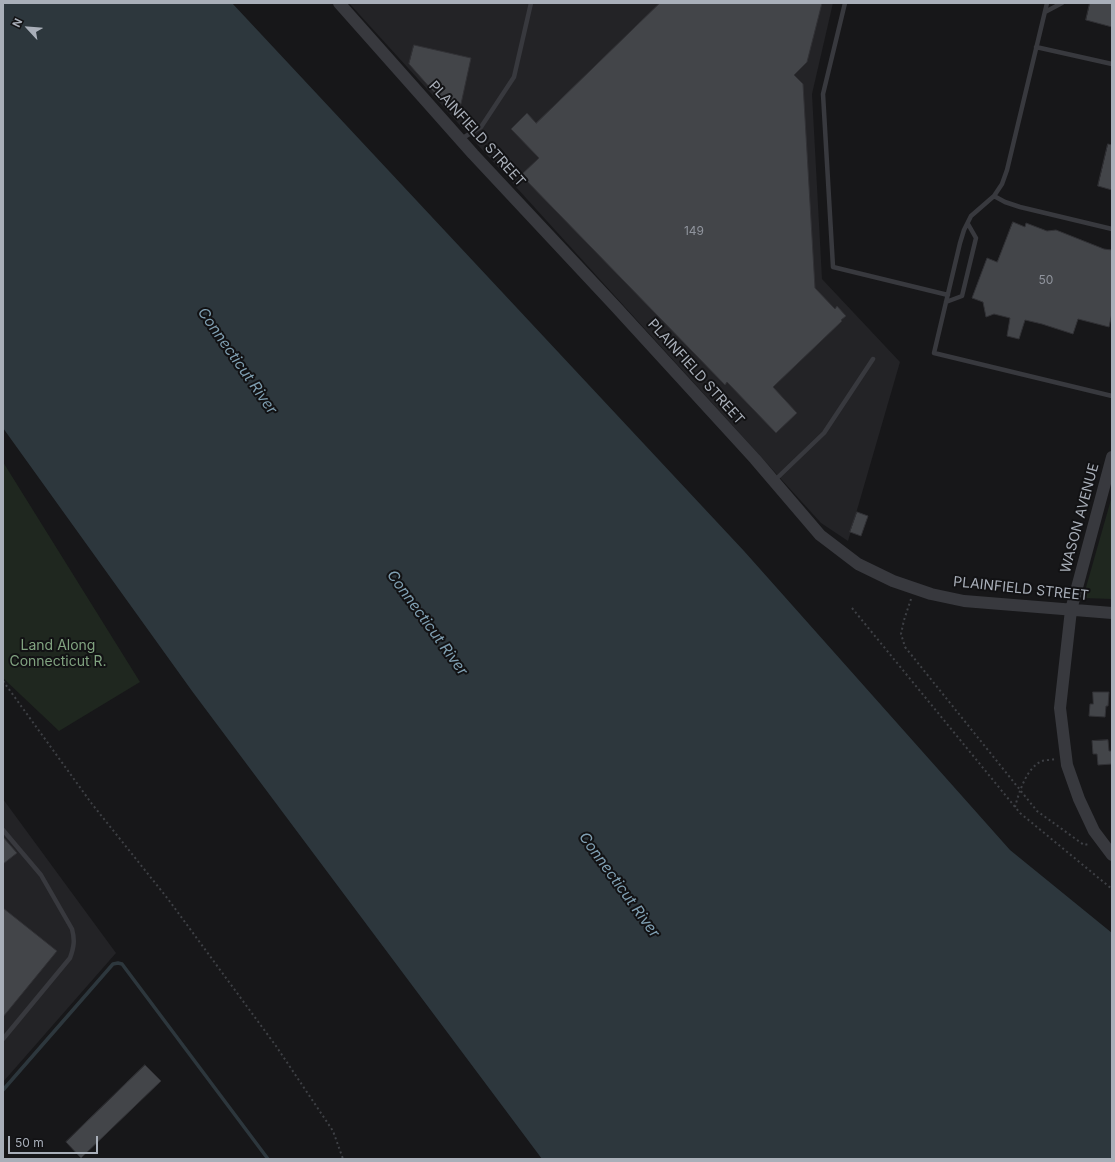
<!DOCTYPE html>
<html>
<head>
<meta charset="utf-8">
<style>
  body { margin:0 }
  #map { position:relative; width:1115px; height:1162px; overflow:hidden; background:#171719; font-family:Inter,sans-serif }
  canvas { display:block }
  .frame { position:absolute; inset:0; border:4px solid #a9afb9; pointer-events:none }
  .north { position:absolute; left:8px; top:8px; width:40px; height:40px; -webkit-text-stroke:3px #121214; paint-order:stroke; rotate:296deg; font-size:11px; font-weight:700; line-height:16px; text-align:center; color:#a9afb9 }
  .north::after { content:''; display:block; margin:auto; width:14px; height:18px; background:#a9afb9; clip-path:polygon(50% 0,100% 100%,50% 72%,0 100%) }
  .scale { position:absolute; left:8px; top:1136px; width:90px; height:18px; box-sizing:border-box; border:2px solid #a9afb9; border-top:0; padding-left:5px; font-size:12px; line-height:14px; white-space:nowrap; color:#a9afb9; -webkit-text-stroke:3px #121214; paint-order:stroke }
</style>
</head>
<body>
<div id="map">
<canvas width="1115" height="1162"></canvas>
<div class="frame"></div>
<div class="north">N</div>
<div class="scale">50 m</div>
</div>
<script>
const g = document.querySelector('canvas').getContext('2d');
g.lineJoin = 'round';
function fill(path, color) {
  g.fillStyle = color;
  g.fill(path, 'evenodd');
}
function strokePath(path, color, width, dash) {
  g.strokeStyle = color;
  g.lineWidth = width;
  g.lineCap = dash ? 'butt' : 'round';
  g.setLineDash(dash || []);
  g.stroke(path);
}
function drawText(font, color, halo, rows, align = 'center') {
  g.font = font + ' Inter,sans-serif';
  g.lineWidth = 4;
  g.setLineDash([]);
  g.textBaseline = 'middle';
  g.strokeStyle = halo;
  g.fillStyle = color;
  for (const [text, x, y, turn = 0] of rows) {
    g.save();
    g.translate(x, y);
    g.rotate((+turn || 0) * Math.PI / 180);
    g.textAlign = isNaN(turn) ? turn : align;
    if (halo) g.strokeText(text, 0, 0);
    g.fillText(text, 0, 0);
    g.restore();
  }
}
const built = new Path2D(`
  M349 3H833L812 94 822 279 900 362 848 541 821 523Z
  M3 799 116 953 3 1082Z`);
const green = new Path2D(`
  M3 462 140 682 59 731 3 678Z
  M1112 496V599L1083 598Z`);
const water = new Path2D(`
  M3 3H232L744 551 1010 850 1112 933V1159H542L192 691 3 428Z`);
const stream = new Path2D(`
  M3 1090 113 964 118 963 122 964 268 1159`);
const building = new Path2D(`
  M660 3H822L807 62 794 75 803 84 815 288 835 309 837 306 846 316 841 320 842 321 773 387 797 413 776 433 727 382 725 385 521 175 539 158 511 129 527 113 536 123Z
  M1090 3H1112V27L1086 20Z
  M414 45 471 58 461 104 440 99 409 64Z
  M1108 144 1112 145V190L1098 186Z
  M1013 222 1025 227 1026 223 1047 231 1056 230 1104 249 1112 250V313L1109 327 1078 319 1073 334 1042 324 1025 320 1019 339 1007 336 1010 318 994 314 986 317 983 302 972 298 987 258 997 262Z
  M857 512 868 516 861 536 850 532Z
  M1093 692H1109L1108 706H1106L1105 717 1089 716 1090 704H1093Z
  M1108 740 1109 751H1112V764L1098 765 1097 754H1093L1092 741Z
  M3 837 17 853 3 864Z
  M3 908 57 951 3 1017Z
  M145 1065 161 1081 81 1158 66 1142Z`);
const path = new Path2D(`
  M911 599 904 620 901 634 905 647 1037 811 1084 845 1089 844
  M852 608 1020 813 1112 889
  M3 681 92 804 168 899 276 1046 333 1131 343 1159
  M1015 807C1019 792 1027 767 1042 761 1045 760 1051 760 1055 759`);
const service = new Path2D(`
  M845 3 823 94 833 267 948 295
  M1047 3 1007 170 1002 184 994 196 971 216 964 230 960 243 934 353 1112 396
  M1045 12 1062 3
  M1036 47 1112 64
  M461 139 481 127 514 77 531 3
  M994 196 1005 202 1020 207 1112 229
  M946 302 962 296 976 238 968 224
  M775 480 824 433 873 359
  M3 830 41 875 72 929C75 940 74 947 70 958L3 1039`);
const tertiary = new Path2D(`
  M339 3 473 154 615 306 755 459 820 535 858 564 893 581 931 594 964 601 1112 613
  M1112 457 1071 610 1060 708 1067 765 1079 799 1094 831 1112 855`);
const numberNames = [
  ["149",694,231],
  ["50",1046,280]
];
const streetNames = [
  ["PLAINFIELD STREET",477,134,48],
  ["PLAINFIELD STREET",696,372,48],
  ["WASON AVENUE",1080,518,-75],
  ["PLAINFIELD STREET",1021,589,6]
];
const parkNames = [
  ["Land Along",58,646],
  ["Connecticut R.",58,662]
];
const waterNames = [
  ["Connecticut River",237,361,55],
  ["Connecticut River",427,623,54],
  ["Connecticut River",619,885,54]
];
fill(built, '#232326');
fill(green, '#1f271f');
fill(water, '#2d373d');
strokePath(stream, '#2d373d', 3.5);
fill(building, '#434549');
strokePath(building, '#313135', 1);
strokePath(path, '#3e4045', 2, [2, 3]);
strokePath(service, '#38393e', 4.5);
strokePath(tertiary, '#38393e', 12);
drawText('12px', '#90949d', null, numberNames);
drawText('14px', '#a9afb9', '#121214', streetNames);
drawText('14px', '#81a380', '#121214', parkNames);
drawText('italic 15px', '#80a0b3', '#121214', waterNames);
</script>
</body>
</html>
